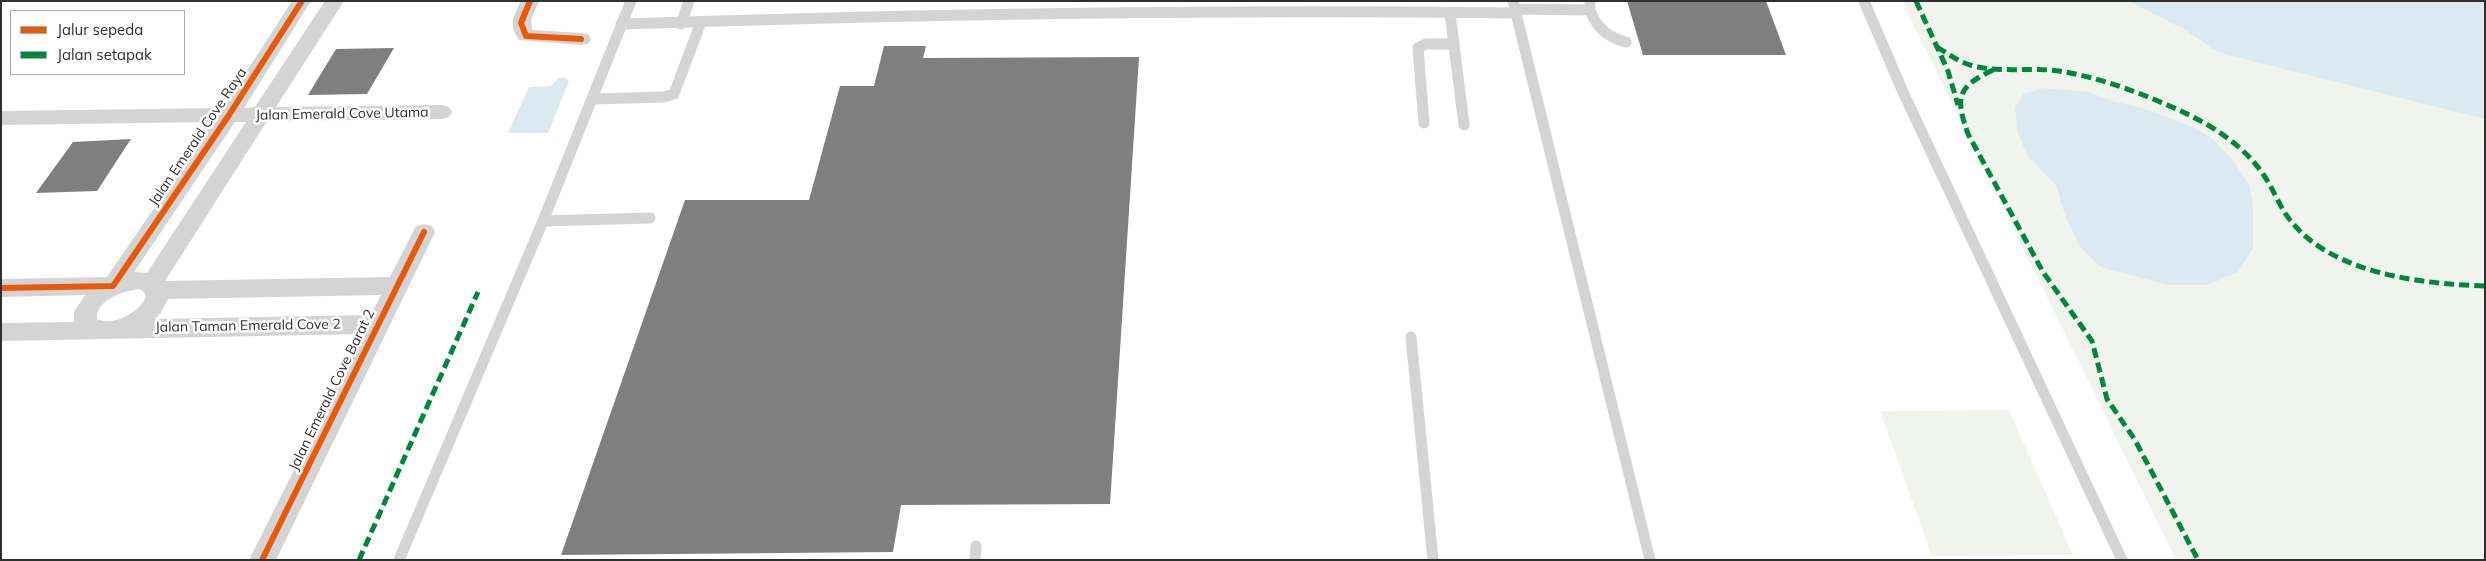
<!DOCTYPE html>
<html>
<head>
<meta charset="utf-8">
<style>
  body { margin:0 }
  #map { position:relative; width:2486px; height:561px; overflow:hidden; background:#fff; font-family:Mulish,sans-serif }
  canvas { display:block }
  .frame { position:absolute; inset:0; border:2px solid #2f2f2f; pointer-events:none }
  .legend { position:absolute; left:10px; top:10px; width:175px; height:65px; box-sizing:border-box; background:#fff; border:1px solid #acacac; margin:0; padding:6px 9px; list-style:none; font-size:15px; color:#2f2f2f }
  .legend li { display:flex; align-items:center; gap:10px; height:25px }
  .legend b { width:25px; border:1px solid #acacac }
</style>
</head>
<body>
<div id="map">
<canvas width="2486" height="561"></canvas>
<div class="frame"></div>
<ul class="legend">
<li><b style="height:6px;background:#e8590c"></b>Jalur sepeda</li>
<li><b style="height:6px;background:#00873e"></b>Jalan setapak</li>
</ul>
</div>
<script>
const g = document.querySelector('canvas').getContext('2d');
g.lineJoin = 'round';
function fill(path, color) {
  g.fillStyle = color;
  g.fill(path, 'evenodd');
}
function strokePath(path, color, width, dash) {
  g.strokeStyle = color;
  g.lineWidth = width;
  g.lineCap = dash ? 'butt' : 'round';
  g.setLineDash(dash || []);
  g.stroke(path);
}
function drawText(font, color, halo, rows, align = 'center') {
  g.font = font + ' Mulish,sans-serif';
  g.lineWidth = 5;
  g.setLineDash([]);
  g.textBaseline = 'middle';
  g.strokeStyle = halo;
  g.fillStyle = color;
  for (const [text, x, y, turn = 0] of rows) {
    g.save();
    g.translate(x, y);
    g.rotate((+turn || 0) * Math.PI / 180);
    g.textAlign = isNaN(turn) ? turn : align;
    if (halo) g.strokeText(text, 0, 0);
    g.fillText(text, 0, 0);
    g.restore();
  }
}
const green = new Path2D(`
  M1902 1H2485V560H2176Z
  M2009 410 2073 555 1932 556 1880 411Z`);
const water = new Path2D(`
  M2128 1H2485V119L2228 55 2211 48 2187 31Z
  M564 77 569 81 548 133H508L529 87 551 86 558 78Z
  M2044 88 2089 92 2112 101 2139 107 2198 129 2217 143 2234 162 2249 184 2253 205V248L2238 272 2208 285H2168L2101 267 2080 247 2066 218 2056 185 2027 155 2018 133 2015 108 2023 94Z`);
const building = new Path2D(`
  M1627 1H1766L1786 55H1643Z
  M884 46H926L923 58 1139 57 1110 504 901 505 893 552 561 555 685 200H809L840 86H874Z
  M394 48 367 94 308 95 336 49Z
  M131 139 97 191 36 193 73 142Z`);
const lane = new Path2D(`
  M1513 1 1650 560
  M1864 1 1903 92 2122 560
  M1515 9 1590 10V1
  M1590 10C1597 28 1607 37 1626 42
  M1450 13 1464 125
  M621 24C920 14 1218 9 1517 13
  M681 24 689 1
  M593 99 664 97 674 94 701 22
  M1424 123 1418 48 1426 44H1454
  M543 221 650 218
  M1411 337 1433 560
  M399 560 543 221 631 1
  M975 560 976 546`);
const street = new Path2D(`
  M292 1H311L244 108 255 107 325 1H344L276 107 442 105 449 107 452 112 449 117 442 119 267 121 165 281 390 277 416 226 424 224 432 226 435 232 276 560H249L362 334 1 341V323L74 322V312L85 295 1 297V279L107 277 213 122 1 125V111L223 108ZM235 122H246L147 273 134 272ZM139 289 144 292 146 297C139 312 114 327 97 319 95 300 124 291 139 289ZM381 295 371 315 155 319 160 314 168 299Z
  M521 1H539L531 19 532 30 581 33 588 34 591 39 588 44 581 45 519 40C508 25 513 17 521 1Z`);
const quiet = new Path2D(`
  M1916 1 1948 71 1958 105
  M1937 47C1948 54 1958 61 1970 65 2000 74 2034 66 2065 72 2105 79 2146 95 2183 112 2213 126 2244 146 2263 174 2273 188 2279 206 2290 220 2332 274 2422 284 2485 286
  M1993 70C1957 87 1955 97 1968 134L2043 272 2092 341 2107 399 2135 440 2198 560
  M359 560 478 292`);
const cycleway = new Path2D(`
  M530 1 521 23 526 36 581 39
  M1 288 113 286 229 115 302 1
  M262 560 424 232`);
const streetNames = [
  ["Jalan Emerald Cove Utama",342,114,-1],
  ["Jalan Emerald Cove Raya",198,137,-56],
  ["Jalan Taman Emerald Cove 2",248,326,-1],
  ["Jalan Emerald Cove Barat 2",332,390,-64]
];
fill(green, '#f1f4ed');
fill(water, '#dbeaf0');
fill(building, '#7f7f7f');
strokePath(lane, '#d4d4d4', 11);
fill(street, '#d4d4d4');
strokePath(quiet, '#00873e', 5, [10, 5]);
strokePath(cycleway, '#e8590c', 6);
drawText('14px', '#2f2f2f', '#fff', streetNames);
</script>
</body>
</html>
